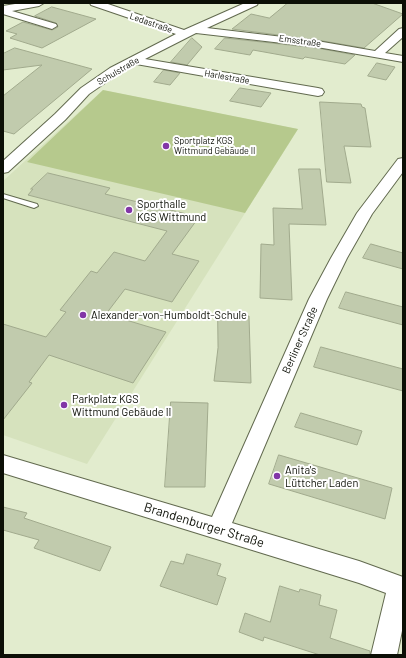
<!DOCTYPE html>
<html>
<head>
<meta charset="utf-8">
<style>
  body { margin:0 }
  #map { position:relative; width:406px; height:658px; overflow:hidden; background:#e2ecce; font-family:Barlow,sans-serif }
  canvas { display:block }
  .frame { position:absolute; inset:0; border:4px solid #0c0f06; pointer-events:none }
</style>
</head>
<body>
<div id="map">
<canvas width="406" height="658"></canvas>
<div class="frame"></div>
</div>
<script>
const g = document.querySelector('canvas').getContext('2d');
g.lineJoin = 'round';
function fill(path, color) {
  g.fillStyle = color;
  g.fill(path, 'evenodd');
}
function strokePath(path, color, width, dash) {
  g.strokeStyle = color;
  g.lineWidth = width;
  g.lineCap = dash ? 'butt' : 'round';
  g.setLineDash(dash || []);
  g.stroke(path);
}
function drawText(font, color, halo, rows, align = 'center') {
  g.font = font + ' Barlow,sans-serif';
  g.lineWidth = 4;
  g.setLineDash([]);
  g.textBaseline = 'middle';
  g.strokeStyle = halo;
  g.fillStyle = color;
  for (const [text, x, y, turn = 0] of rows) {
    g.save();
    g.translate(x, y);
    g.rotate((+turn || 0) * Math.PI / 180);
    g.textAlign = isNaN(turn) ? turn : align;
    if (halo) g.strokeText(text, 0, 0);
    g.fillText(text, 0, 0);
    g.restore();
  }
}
const built = new Path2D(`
  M103 90 298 129 87 464 3 435V181Z`);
const green = new Path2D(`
  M103 90 298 129 245 213 27 162Z`);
const building = new Path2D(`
  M288 3H372L403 14 364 48 317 40 232 29 251 14 269 18Z
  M52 7 96 19 42 48 10 38 17 34 6 31 23 22 52 30 58 27 56 23 35 16Z
  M192 38 202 47 187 65 171 62Z
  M225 38 317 48 355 55 345 64 305 57 303 59 253 50 250 55 215 49Z
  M15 48 92 69 14 134 3 131V96L42 65 3 70V54Z
  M377 63 395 67 386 80 368 76Z
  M164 70 180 73 170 85 154 82Z
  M240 88 271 93 261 107 230 101Z
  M320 102 361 104 362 107 365 108 371 147 344 146 351 183 327 182Z
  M299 169H320L326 225 289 224 292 300 260 298 261 244 274 245 273 208 302 209Z
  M48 173 110 188 105 194 199 217 172 254 199 261 172 302 125 289 106 314 166 332 133 383 49 355 29 382 32 383 3 420V324L46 337 66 312 60 310 91 271 97 273 114 252 145 261 167 231 28 195 33 189H31Z
  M371 244 403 253V269L363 258Z
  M346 292 403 307V325L339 308Z
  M218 315 249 316 251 383 214 381 218 348Z
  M321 347 403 369V391L314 367Z
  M171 402 208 403 205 487H165Z
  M301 413 362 431 357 445 295 427Z
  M279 455 392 488 385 519 269 484Z
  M3 507 27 513 24 518 111 547 100 571 34 548 39 540 3 530Z
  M187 554 221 564 217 575 226 578 217 605 160 586 171 561 183 564Z
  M280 586 299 592 300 589 321 595 319 605 337 610 330 638 370 651V655H320L264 637 263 641 239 632 245 613 270 622Z`);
const lane = new Path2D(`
  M3 194 37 204 38 206 34 208 3 198Z`);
const street = new Path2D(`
  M21 3H44L39 6 12 11 56 24 57 26 52 29 3 14V6Z
  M90 3H105L184 30 245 3H258L257 5 207 28 317 41 375 51 399 29 403 28V37L385 53 403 56V62L317 47 196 33 145 59 318 88 322 89 324 92 322 95 318 96 136 64 118 74 89 94 65 120 8 172 3 173V161L55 114 81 88 110 68 176 34 91 5Z
  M403 158V172L372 214 347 258 327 299 232 523 359 561 403 577V626L397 655H371L386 593 359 583 3 473V455L212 517 309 299 331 258 357 213 398 159Z`);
const markers = [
  [166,146,4,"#8236a7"],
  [129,210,4,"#8236a7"],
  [83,315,4,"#8236a7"],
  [64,405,4,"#8236a7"],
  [277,476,4,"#8236a7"]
];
const farStreetnames = [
  ["Ledastraße",151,23,19],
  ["Emsstraße",300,41,8],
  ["Schulstraße",118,71,-30],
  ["Harlestraße",227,77,10]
];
const farPoinames = [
  ["Sportplatz KGS",174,141],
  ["Wittmund Gebäude II",174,151]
];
const poiNames = [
  ["Sporthalle",137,204],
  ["KGS Wittmund",137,217],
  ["Alexander-von-Humboldt-Schule",91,315],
  ["Parkplatz KGS",72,399],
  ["Wittmund Gebäude II",72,412],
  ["Anita's",285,470],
  ["Lüttcher Laden",285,483]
];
const streetNames = [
  ["Berliner Straße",300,340,-66]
];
const nearStreetnames = [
  ["Brandenburger Straße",204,525,17]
];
fill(built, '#d6e2bd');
fill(green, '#b6c98d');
fill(building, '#c1cbad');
strokePath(building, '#a1aa8d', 1);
strokePath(lane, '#626a4f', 2);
strokePath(street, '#626a4f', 2);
fill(lane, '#fff');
fill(street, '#fff');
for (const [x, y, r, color] of markers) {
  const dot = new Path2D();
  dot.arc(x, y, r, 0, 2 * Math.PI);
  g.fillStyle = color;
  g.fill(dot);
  strokePath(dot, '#fff', 1.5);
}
drawText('9px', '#0c0f06', '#fff', farStreetnames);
drawText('9px', '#0c0f06', '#fff', farPoinames, 'left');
drawText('11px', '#0c0f06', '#fff', poiNames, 'left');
drawText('11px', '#0c0f06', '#fff', streetNames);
drawText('13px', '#0c0f06', '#fff', nearStreetnames);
</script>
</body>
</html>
